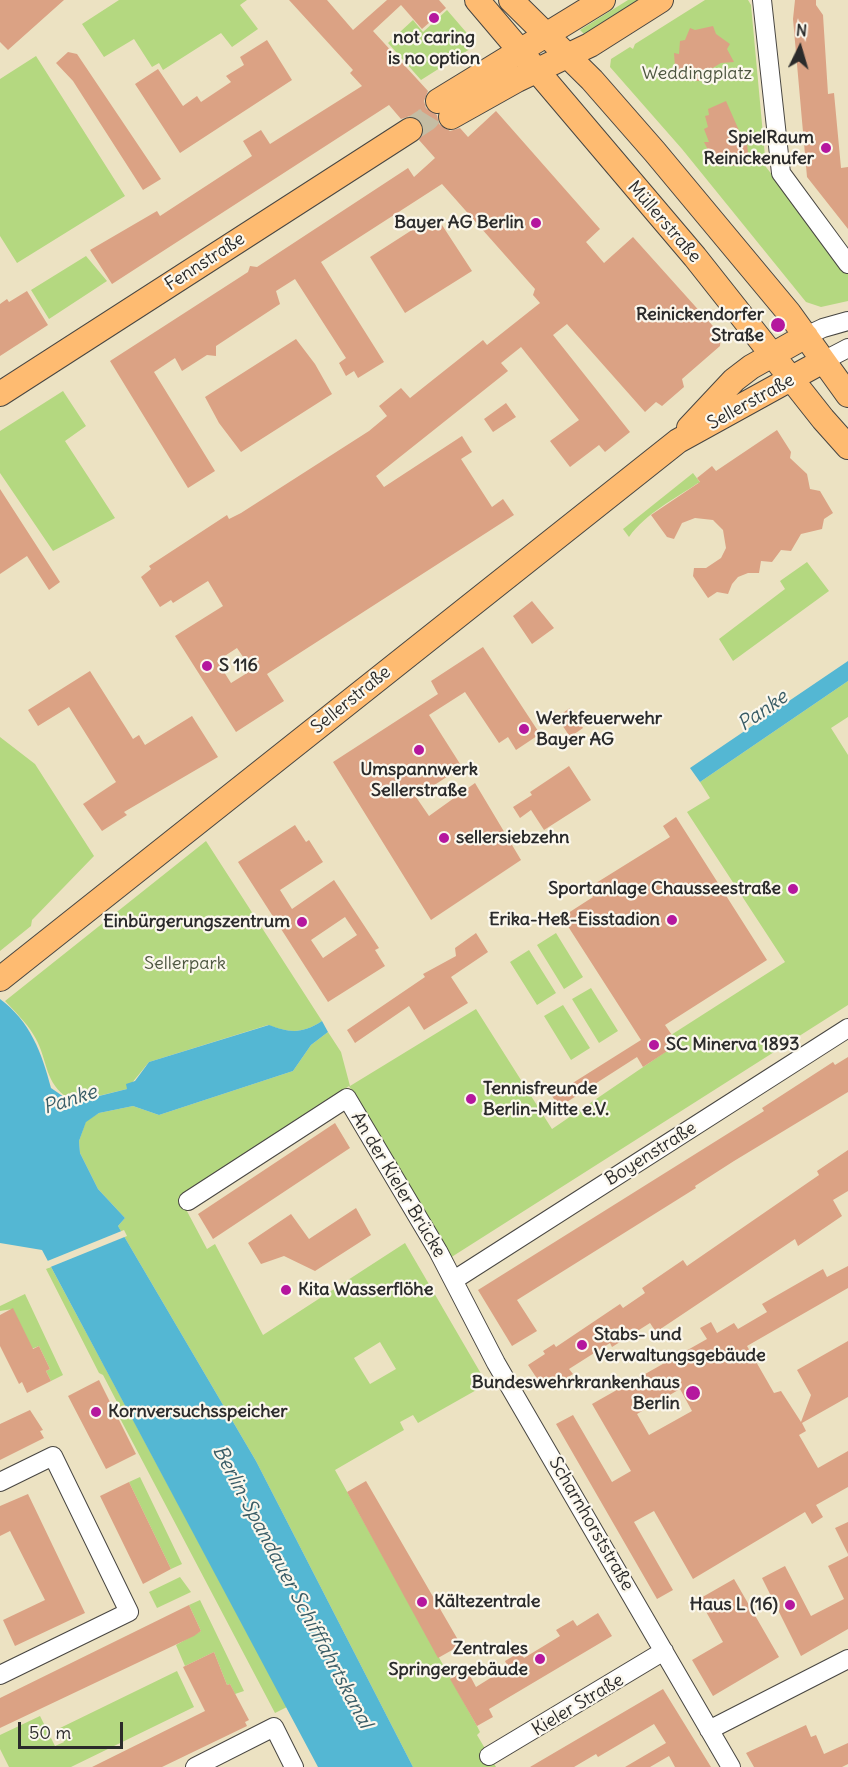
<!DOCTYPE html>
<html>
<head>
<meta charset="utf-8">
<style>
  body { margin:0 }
  #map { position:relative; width:848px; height:1767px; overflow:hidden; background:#ece2c2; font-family:Delius,sans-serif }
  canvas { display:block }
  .north { position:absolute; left:770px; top:18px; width:60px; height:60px; -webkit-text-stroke:4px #fbf7ec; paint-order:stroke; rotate:5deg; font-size:16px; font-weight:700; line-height:24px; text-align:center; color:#2b2b2b }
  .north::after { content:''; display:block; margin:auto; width:21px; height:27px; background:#2b2b2b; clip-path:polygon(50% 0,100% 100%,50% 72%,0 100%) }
  .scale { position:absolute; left:18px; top:1722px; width:105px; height:27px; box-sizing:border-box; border:3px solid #2b2b2b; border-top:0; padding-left:8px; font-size:18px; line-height:21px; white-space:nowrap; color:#2b2b2b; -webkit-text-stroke:4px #fbf7ec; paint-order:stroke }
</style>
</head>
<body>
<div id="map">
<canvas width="848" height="1767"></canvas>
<div class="north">N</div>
<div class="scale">50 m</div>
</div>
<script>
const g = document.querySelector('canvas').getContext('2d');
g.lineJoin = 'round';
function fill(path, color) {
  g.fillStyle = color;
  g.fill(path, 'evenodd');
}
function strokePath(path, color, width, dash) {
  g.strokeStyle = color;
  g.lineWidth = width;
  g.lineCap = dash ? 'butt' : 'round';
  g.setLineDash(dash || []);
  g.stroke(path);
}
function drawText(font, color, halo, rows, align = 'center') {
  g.font = font + ' Delius,sans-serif';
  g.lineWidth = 4.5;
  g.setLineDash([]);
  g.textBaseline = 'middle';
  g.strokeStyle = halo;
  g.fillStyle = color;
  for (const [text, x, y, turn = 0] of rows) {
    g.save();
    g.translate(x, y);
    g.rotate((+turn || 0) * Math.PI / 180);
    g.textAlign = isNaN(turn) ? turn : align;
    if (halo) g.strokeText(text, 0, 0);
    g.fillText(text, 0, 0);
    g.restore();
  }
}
const green = new Path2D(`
  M119 0H247L240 5 258 29 232 47 221 33 163 70 159 63 152 67 134 39 104 57 82 24Z
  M628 0H640L584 34 580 30Z
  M705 0H748L751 5 766 167 848 272V301L821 307 806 302 682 149 610 67 611 59 630 47 633 49 635 44Z
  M447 10 472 39 470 49 421 80 388 43 413 20 423 32Z
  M36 56 125 196 17 263 0 236V79Z
  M86 256 107 281 49 319 31 290Z
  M63 391 86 426 65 441 115 518 53 551 0 473V431Z
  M693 473 702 485 698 483C675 499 646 513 629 537L623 529Z
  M807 562 829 591 733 661 719 639 785 589 780 581Z
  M848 681V717L831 728 848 755V1005L450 1258 349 1086 180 1198 207 1249 215 1244 263 1335 405 1243 487 1384 418 1423 413 1415 400 1422 404 1430 335 1470 477 1726 480 1732 477 1735 496 1767H413L256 1461 118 1226 125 1218 98 1189 80 1153 79 1141 86 1121 99 1113 133 1106 159 1115 293 1071 311 1045 328 1032 341 1052 350 1086 476 1009 552 1129 677 1044 671 1035 785 962 687 812 710 798 700 782ZM380 1342 396 1369 370 1384 354 1358Z
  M0 737 35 764 94 856 32 920 31 926 0 951Z
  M206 841 322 1021C302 1034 290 1033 268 1025L149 1062 127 1089 94 1097 92 1091 65 1096C43 1079 48 1057 33 1034 26 1022 15 1012 5 1001Z
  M556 933 583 977 564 989 537 945Z
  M529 950 556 993 537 1005 510 962Z
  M591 988 618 1031 599 1043 572 999Z
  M563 1005 590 1048 571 1060 544 1016Z
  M51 1267 287 1707 275 1713 113 1405 117 1402 103 1375 99 1373 46 1269Z
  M25 1294 63 1375 51 1381 46 1371 50 1369 39 1346 29 1350 13 1309 0 1311V1306Z
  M140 1477 182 1564 171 1569 129 1482Z
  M180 1577 191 1592 157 1608 149 1592Z
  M200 1600 244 1691 235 1694 230 1684 227 1685 214 1652 185 1666 176 1645 201 1631 189 1605Z
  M177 1671 194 1707 71 1767H9L0 1749V1735L40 1716 55 1746 64 1742 58 1729Z`);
const water = new Path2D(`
  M848 661V681L700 782 690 768Z
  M0 999C30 1021 42 1053 51 1088L64 1097 93 1093 95 1097 127 1089 126 1084 135 1081 149 1062 269 1025C290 1033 302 1034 322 1021L328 1032 311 1045 293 1071 159 1115 133 1106 99 1113 86 1122 79 1141 80 1153 98 1189 125 1218 118 1226 256 1461 413 1767H318L42 1250 0 1243Z`);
const pier = new Path2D(`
  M124 1230 127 1236 48 1268 45 1262Z`);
const building = new Path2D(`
  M0 0H64L8 50 0 42Z
  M289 0H327L353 30 387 0H439L446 8 422 29 401 5 373 31 428 91 424 101 426 108 437 115 439 124 450 131 460 128 468 137 496 111 600 229 586 242 604 263 633 237 721 335 720 346 682 379 684 387 662 406 656 402 645 412 567 324 553 335 630 432 605 452 599 445 570 467 550 441 579 420 521 347 501 363 508 371 376 476 384 487 462 436 472 452 461 459 492 507 503 499 514 515 267 674 284 701 236 732 175 636 223 606 208 581 173 603 171 600 160 607 141 577 151 569 149 566 227 515 229 519 241 513 369 431 387 416 379 406 401 388 410 398 483 340 487 345 540 303 533 295 535 289 442 184 321 262 384 362 358 378 354 371 346 376 339 363 346 358 295 279 276 291 280 304 216 346V356L207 355 182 371 175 358 154 372 215 471 188 488 110 361 248 272 250 266 257 267 408 168 414 177 435 158 419 140 424 130 422 122 410 116 401 119 389 105 112 284 90 250 157 211 160 216 252 156 243 141 261 130 270 144 362 86 350 73 353 70ZM237 648 252 670 231 683 217 661Z
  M795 0H816V5L823 15 828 94 834 93 841 168 848 167V229L807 177 793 19Z
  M713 26 716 34 730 44 727 49 734 62 721 63 699 76V81L687 80 675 67 674 53 679 54 680 41 685 40 690 28 695 30Z
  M267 40 292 80 180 153 135 84 158 69 183 106 197 96 201 102 231 82 226 76 244 65 240 57Z
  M68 52 77 54 161 179 143 190 73 81 56 63Z
  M726 101 741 135 746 133 749 164 731 166 729 160 716 166 704 142H709L704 129 708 127 705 116 709 115 708 109Z
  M426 221 432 231 442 225 472 271 405 313 370 257Z
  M27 291 48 325 0 356V304L7 299 9 302Z
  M296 339 315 364 332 394 241 452 219 423 205 397Z
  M506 403 516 417 493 432 484 419Z
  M777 430 791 452 790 458 807 474 810 489 820 491 833 513 824 519 822 529 801 534 791 551 781 550 772 562 761 561 759 573H748L738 577 732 584 728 594 717 592 708 598 693 576 694 568H706L721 558 726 548 723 530 713 520 695 518 682 523 674 539 667 537 651 515 700 482 697 478 712 466 716 471Z
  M0 489 60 582 49 590 27 556 0 574Z
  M532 601 554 628 532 644 513 616Z
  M483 647 540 734 516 750 508 737 499 743 465 692 429 715 462 767 416 797 429 816 475 783 521 860 431 920 333 762 438 694 431 681Z
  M90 671 133 739 139 735 145 745 192 716 218 757 124 812 127 815 102 831 83 804 116 782 69 707 38 726 28 710Z
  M570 708 583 728 570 737 557 717Z
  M569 766 591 800 544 830 531 810 520 818 513 807 532 795 530 792Z
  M676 817 767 960 665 1025 678 1044 643 1067 637 1057 559 1107 552 1096 641 1040 562 917 593 897 588 888 670 837 663 826Z
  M295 825 306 842 309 840 323 862 280 890 292 909 334 880 379 948 375 950 385 966 328 1002 238 862ZM345 917 357 935 323 958 311 940Z
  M476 933 488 952 451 977 468 1003 424 1030 409 1006 355 1043 347 1030 425 977 423 974 456 956 455 948Z
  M848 1057V1092L734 1161 695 1186 696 1188 517 1300 537 1331 512 1346 478 1290 764 1111 762 1108 833 1062 835 1065Z
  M335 1123 350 1148 213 1239 198 1214Z
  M848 1150V1191L833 1200 842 1216 798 1246 795 1239 656 1332 650 1323 612 1347 610 1343 569 1369 573 1374 562 1381 559 1375 542 1386 528 1365 545 1354 543 1351 554 1344 556 1347 620 1304 623 1308 645 1293 642 1288 683 1260 687 1266 819 1175 817 1171Z
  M356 1208 371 1235 315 1271 284 1256 261 1264 248 1243 291 1214 309 1239Z
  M848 1266V1288L747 1346 774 1393 781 1391 801 1422 811 1395 797 1370 848 1341V1397L802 1423 806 1431 799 1435 818 1468 848 1451V1487L816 1505 823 1517 812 1524 805 1512 693 1579 654 1511 634 1522 673 1590 657 1599 556 1424 573 1415 612 1482 631 1471 592 1404 707 1339 700 1328 711 1322 717 1333 734 1323 738 1329 767 1312 762 1304 823 1269 827 1277ZM680 1389 692 1411 649 1435 637 1414Z
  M13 1308 33 1349 39 1346 50 1369 46 1371 51 1381 27 1393 22 1382 19 1384 0 1346V1315Z
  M99 1380 136 1454 106 1469 68 1396Z
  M30 1410 43 1430 40 1431 44 1438 0 1460V1424Z
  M366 1481 461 1645 438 1658 347 1492Z
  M129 1482 171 1569 143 1584 100 1496Z
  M28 1494 85 1613 15 1646 3 1620 45 1600 10 1531 0 1536V1506Z
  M848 1522V1554L835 1528Z
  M848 1556V1629L801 1656 762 1578 785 1566 811 1616 844 1599 828 1566Z
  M734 1579 779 1657 713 1696 692 1660 723 1642 699 1599Z
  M189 1605 201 1631 194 1636 0 1728V1698Z
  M598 1613 612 1636 489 1709 493 1717 477 1726 450 1679 467 1670 476 1687 508 1667 505 1661 520 1652 524 1658 560 1636 556 1630 573 1620 577 1626Z
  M214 1652 227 1685 230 1684 249 1720 245 1722 247 1726 162 1767H92L205 1711 183 1667Z
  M663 1689 711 1767H675L669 1756 650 1767H625L666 1743 654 1724 598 1757 596 1754 574 1767H530Z
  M806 1725 811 1737 816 1735 824 1754 848 1743V1764L842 1767H754L746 1753Z`);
const majorTunnel = new Path2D(`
  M410 130 427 119 438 101`);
const minor = new Path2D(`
  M762 0 781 173 848 264
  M806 336 823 328 848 321
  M823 361 848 348
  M188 1201 347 1098 438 1251 496 1363 731 1767
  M454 1280 848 1028
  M0 1482 53 1456 129 1612 0 1675
  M709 1730 848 1659
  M489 1756 664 1651
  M195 1767 274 1727 294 1767`);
const major = new Path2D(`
  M477 0 695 257 823 419 848 447
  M511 0 592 80 655 152 789 313 848 395
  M438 101 603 0
  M451 117 517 80 590 45 661 0
  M0 394 410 130
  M689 428 734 380 751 367 806 336
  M0 979 678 441 823 361`);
const markers = [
  [434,18,6,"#b5179e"],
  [826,148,6,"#b5179e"],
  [536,223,6,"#b5179e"],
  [778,325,8,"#b5179e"],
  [207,666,6,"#b5179e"],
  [524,729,6,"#b5179e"],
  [419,750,6,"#b5179e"],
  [444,838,6,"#b5179e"],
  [793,889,6,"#b5179e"],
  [672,920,6,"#b5179e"],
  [302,922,6,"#b5179e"],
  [654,1045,6,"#b5179e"],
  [471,1099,6,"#b5179e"],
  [286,1290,6,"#b5179e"],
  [582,1345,6,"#b5179e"],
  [693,1393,8,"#b5179e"],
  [96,1412,6,"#b5179e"],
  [422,1602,6,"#b5179e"],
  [790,1605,6,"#b5179e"],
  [540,1659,6,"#b5179e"]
];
const poiNames = [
  ["not caring",434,38,"center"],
  ["is no option",434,59,"center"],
  ["SpielRaum",814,138],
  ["Reinickenufer",814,159],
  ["Bayer AG Berlin",524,223],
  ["Reinickendorfer",764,315],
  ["Straße",764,336],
  ["S 116",219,666,"left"],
  ["Werkfeuerwehr",536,719,"left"],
  ["Bayer AG",536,740,"left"],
  ["Umspannwerk",419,770,"center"],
  ["Sellerstraße",419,791,"center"],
  ["sellersiebzehn",456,838,"left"],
  ["Sportanlage Chausseestraße",781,889],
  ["Erika-Heß-Eisstadion",660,920],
  ["Einbürgerungszentrum",290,922],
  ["SC Minerva 1893",666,1045,"left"],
  ["Tennisfreunde",483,1089,"left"],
  ["Berlin-Mitte e.V.",483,1110,"left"],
  ["Kita Wasserflöhe",298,1290,"left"],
  ["Stabs- und",594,1335,"left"],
  ["Verwaltungsgebäude",594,1356,"left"],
  ["Bundeswehrkrankenhaus",680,1383],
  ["Berlin",680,1404],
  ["Kornversuchsspeicher",108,1412,"left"],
  ["Kältezentrale",434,1602,"left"],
  ["Haus L (16)",778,1605],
  ["Zentrales",528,1649],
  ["Springergebäude",528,1670]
];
const parkNames = [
  ["Weddingplatz",697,74],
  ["Sellerpark",185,964]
];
const streetNames = [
  ["Müllerstraße",664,222,49],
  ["Fennstraße",205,262,-33],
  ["Sellerstraße",751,402,-29],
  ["Sellerstraße",351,700,-39],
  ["Boyenstraße",651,1154,-32],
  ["An der Kieler Brücke",398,1185,59],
  ["Scharnhorststraße",591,1524,60],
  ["Kieler Straße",578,1705,-31]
];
const waterNames = [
  ["Panke",763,711,-35],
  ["Panke",70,1100,-18],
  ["Berlin-Spandauer Schifffahrtskanal",292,1587,62]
];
fill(green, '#b4d880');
fill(water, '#54b7d3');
fill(pier, '#ece2c2');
fill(building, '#dba284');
strokePath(majorTunnel, '#c5bda4', 24, [24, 12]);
strokePath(minor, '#484642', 20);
strokePath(major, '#484642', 26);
strokePath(minor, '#fff', 18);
strokePath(major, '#febb71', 24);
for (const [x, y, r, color] of markers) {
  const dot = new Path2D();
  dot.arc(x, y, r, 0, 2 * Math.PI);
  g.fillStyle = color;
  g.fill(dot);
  strokePath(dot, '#fbf7ec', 2);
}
drawText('bold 18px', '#2b2b2b', '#fbf7ec', poiNames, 'right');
drawText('18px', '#4d5640', '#fbf7ec', parkNames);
drawText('18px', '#2b2b2b', '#fbf7ec', streetNames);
drawText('italic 20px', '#395c66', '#fbf7ec', waterNames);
</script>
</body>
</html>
